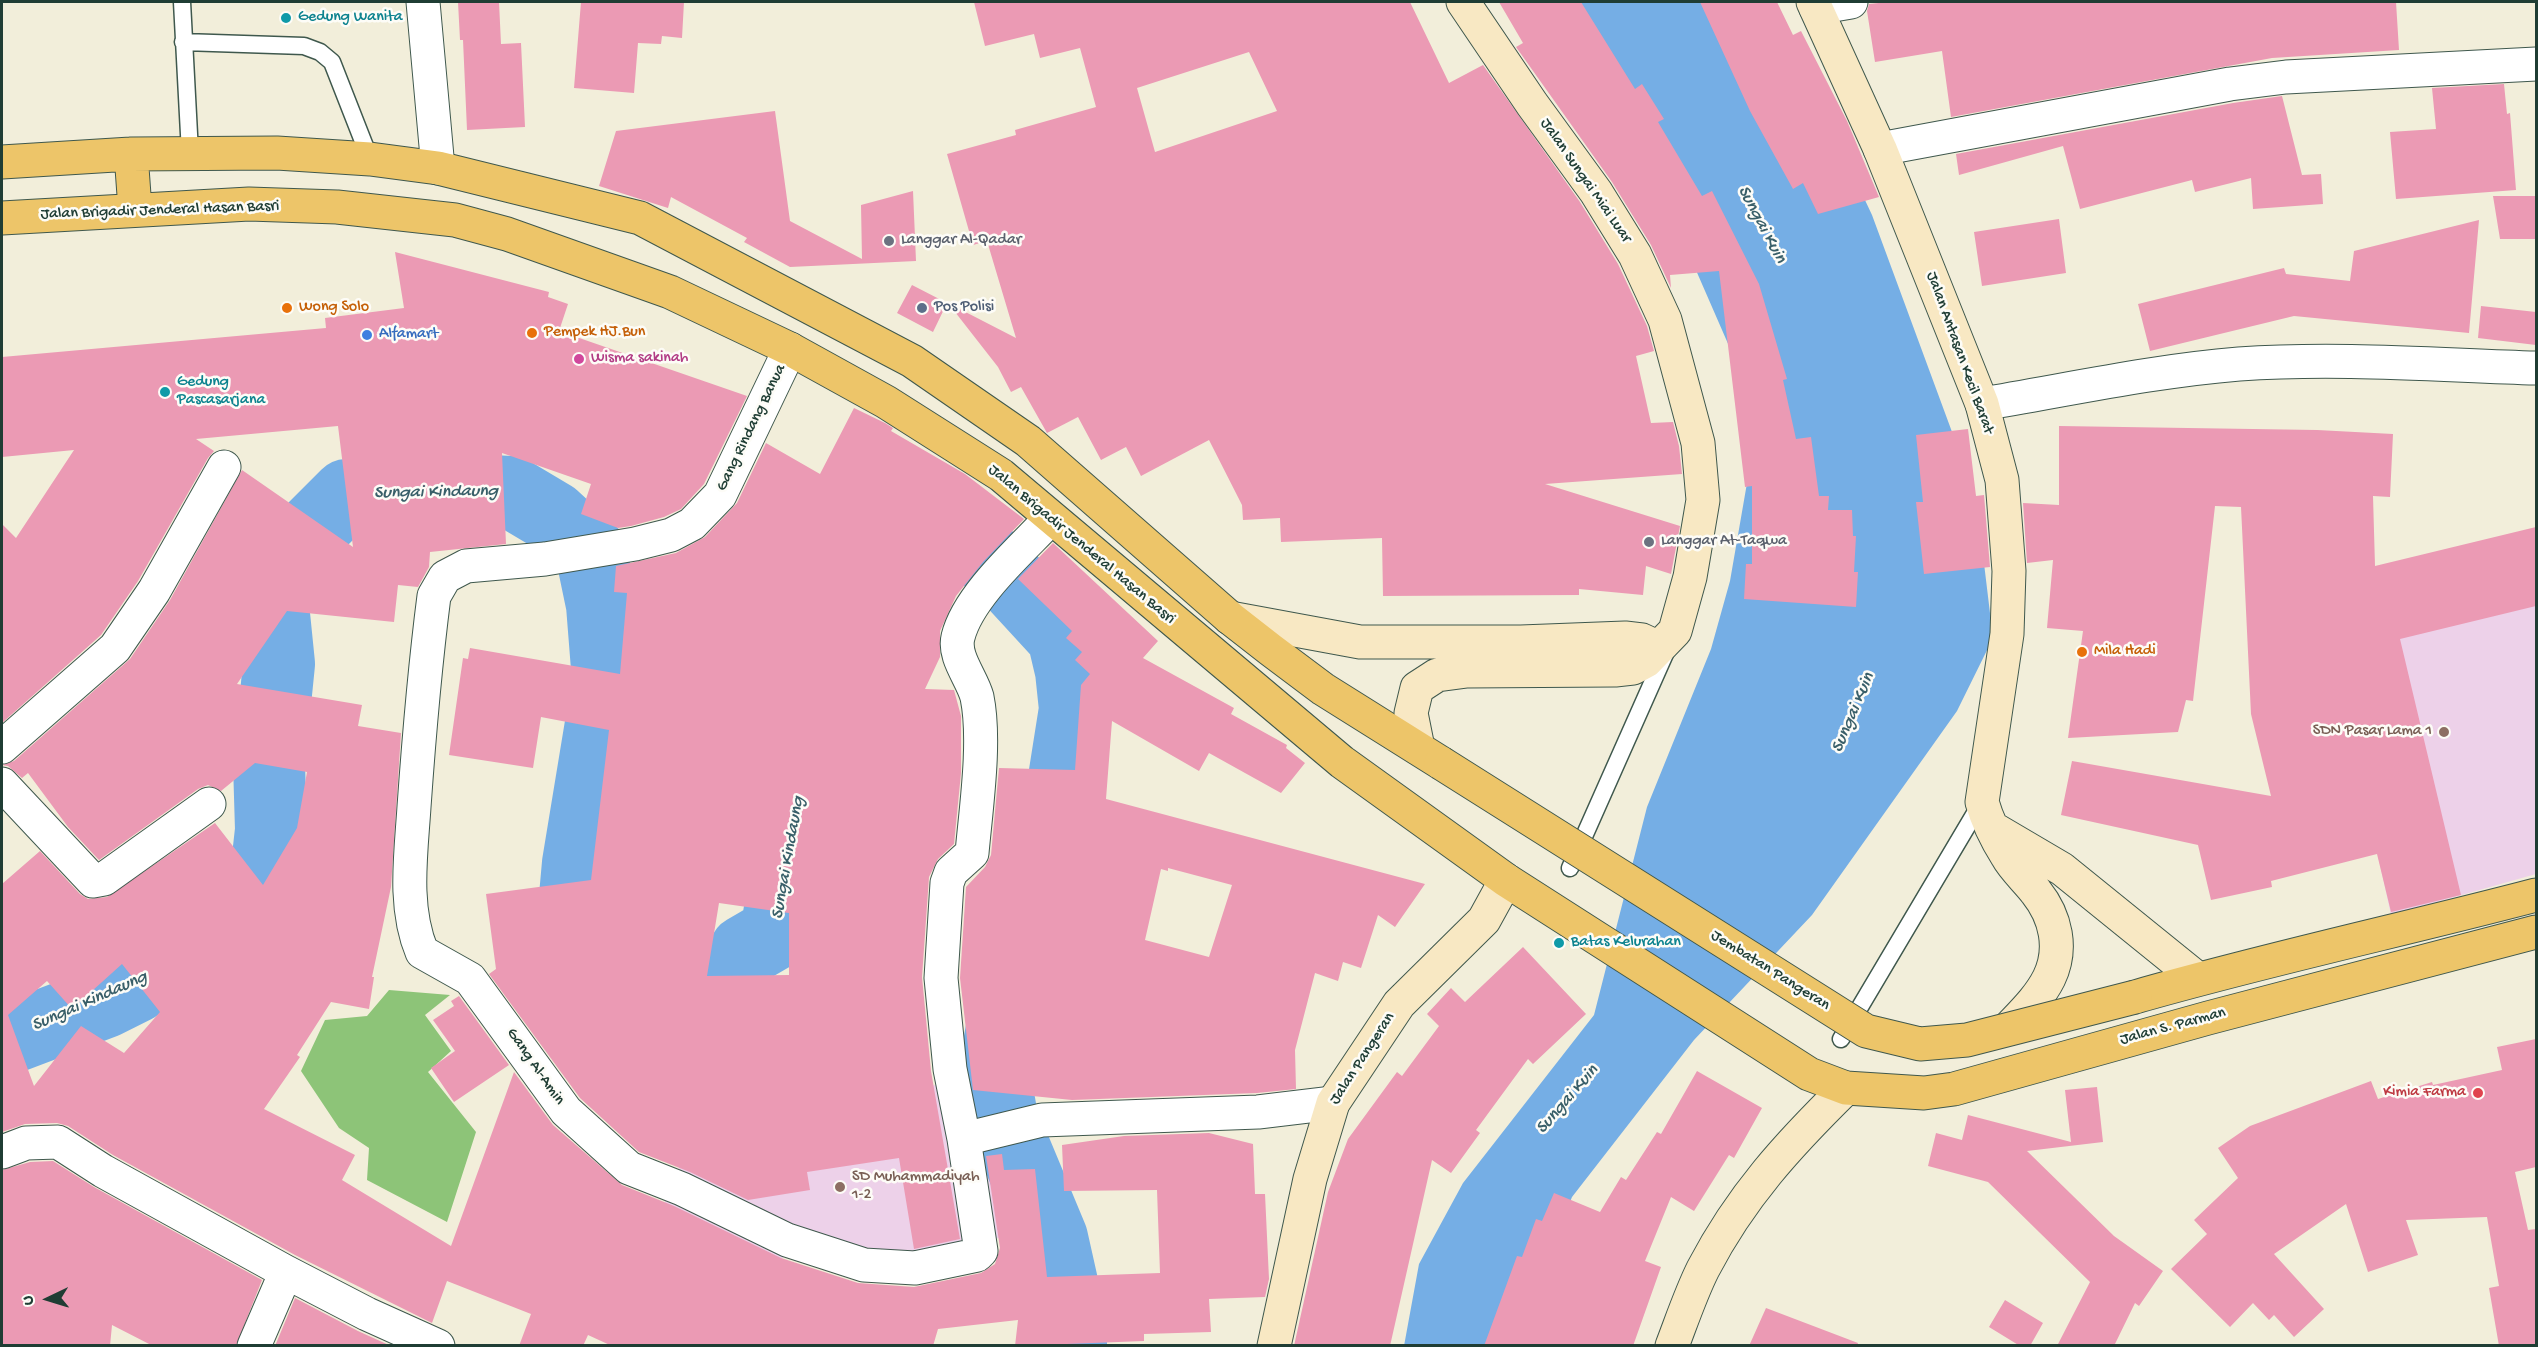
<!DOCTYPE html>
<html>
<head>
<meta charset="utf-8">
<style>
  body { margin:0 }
  #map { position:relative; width:2538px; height:1347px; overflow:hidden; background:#f2eeda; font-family:"Gochi Hand",sans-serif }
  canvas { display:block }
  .frame { position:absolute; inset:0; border:3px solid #1f3d34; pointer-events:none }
  .north { position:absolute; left:18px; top:1269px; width:60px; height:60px; -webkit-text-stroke:4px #fdfcf7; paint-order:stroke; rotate:266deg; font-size:16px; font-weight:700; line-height:24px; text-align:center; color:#1f3d34 }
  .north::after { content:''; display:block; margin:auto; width:21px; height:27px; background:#1f3d34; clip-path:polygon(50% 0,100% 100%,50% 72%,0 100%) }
</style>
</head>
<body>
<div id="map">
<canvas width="2538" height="1347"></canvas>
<div class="frame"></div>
<div class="north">U</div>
</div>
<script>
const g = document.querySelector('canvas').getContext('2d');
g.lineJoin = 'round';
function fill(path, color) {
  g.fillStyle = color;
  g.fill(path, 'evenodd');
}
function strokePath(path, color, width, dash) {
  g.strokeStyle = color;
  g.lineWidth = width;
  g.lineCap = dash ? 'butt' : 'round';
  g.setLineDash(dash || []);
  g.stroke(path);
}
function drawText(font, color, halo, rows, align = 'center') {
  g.font = font + ' "Gochi Hand",sans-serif';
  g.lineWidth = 5;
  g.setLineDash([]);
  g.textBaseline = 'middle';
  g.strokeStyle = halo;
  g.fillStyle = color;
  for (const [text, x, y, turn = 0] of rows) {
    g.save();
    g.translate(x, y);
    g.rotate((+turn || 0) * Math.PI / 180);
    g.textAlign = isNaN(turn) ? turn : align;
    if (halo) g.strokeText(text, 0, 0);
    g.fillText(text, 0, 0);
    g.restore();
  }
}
const built = new Path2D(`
  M2536 528V874L2391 915 2320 590Z
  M990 1080 1016 1235 868 1260 795 1229 767 1294 634 1276 689 1144 786 1108 936 1085Z`);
const green = new Path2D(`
  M389 990 450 995 425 1015 451 1051 428 1072 476 1132 447 1222 367 1180 369 1148 339 1128 301 1071 325 1020 367 1016Z`);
const water = new Path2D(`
  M1554 2H1772L1872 215 1976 497 1993 638 1957 711 1812 915 1694 1040 1572 1197 1512 1345 1404 1346 1419 1264 1463 1183 1594 1015 1647 807 1711 649 1730 581 1751 460 1746 385 1685 245Z`);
const river = new Path2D(`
  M933 523 995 563 1063 637 1071 671 1075 709 1050 867
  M1008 995 994 1072 1002 1118 1052 1238 1071 1323V1346
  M2 1041 105 1002 135 987 215 935 248 905 266 875 271 830 269 763 279 664 271 585 314 528 347 495 469 490 511 492 553 517 591 552 602 605 608 681 578 863 571 941 590 977 687 1010 728 1001 745 951 776 933 796 812`);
const building = new Path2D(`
  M458 2H499L501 44 521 43 525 127 467 130 463 40H460Z
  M581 2H684L682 38 662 36 661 44 638 43 634 93 574 88Z
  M974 2H1410L1449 83 1483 65 1580 202 1618 264 1647 326 1654 351 1636 356 1651 423 1673 422 1679 446 1682 474 1545 484 1680 526 1671 574 1646 566 1643 595 1579 589V595L1383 596 1382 538 1281 542 1280 518 1243 520 1242 505 1209 440 1141 476 1126 447 1101 460 1078 417 1047 433 1021 387 1011 392 998 367 948 303 1016 338 987 241 973 245 947 154 1016 135 1015 130 1096 107 1080 48 1040 58 1034 34 985 46ZM1249 52 1277 111 1155 152 1137 88Z
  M1499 2H1581L1635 89 1642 84 1664 119 1658 122 1702 196 1712 191 1759 284 1787 379 1783 380 1796 439 1811 437 1819 496H1829L1828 510H1852L1853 536H1856L1854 572H1858L1856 607 1744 599 1746 564H1752V486L1745 487 1719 271 1670 275 1671 288 1651 245 1612 182 1516 47 1523 43Z
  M1700 2H1777L1793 35 1801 31 1847 121 1879 197 1818 214 1803 183 1793 189 1750 111Z
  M1888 2H2396L2399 50 2272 58 1951 117 1942 51 1875 62 1867 11 1869 4Z
  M2504 84 2507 114 2510 113 2516 190 2396 199 2390 132 2436 129 2432 88Z
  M2282 96 2302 175 2321 174 2323 204 2253 209 2251 178 2195 192 2192 180 2080 209 2063 146 1959 175 1956 154 2233 103Z
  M775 111 790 221 862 259 861 205 913 191 916 261 790 267 744 242 747 238 671 197 668 208 599 186 616 131Z
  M2493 196H2536V239H2500Z
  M2059 219 2066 273 1982 286 1974 232Z
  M2479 220 2469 333 2294 316 2150 351 2138 304 2284 268 2286 274 2350 281 2354 251Z
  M395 252 549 292 548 297 568 304 559 331 747 396 704 484 681 509 664 517 631 526 618 528 581 514 591 484 502 453 506 544 430 552 429 567 418 587 398 585 394 622 287 611 237 684 362 705 358 726 401 733 391 887 372 977H374L369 1009 331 1002 297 1055 300 1057 264 1109 355 1155 342 1180 451 1246 514 1072 553 1125 622 1185 674 1206 781 1258 858 1283 914 1287 981 1273 995 1264 1000 1248 986 1156 1002 1154 1004 1170 1035 1169 1047 1277 1160 1273 1157 1190 1064 1191 1062 1145 1124 1136 1209 1133 1253 1144 1255 1194H1265L1269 1279 1265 1297 1209 1299 1211 1332 1144 1334V1341L1015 1346 1018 1320 938 1329 933 1346H612L588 1335 583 1346H519L531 1314 447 1281 432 1323 295 1255 113 1155 68 1126 57 1123 25 1124 2 1132V884L40 851 80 894 88 899 107 897 215 823 263 885 297 828 307 772 255 763 221 791 208 785 198 789 99 860 68 827 28 773 22 778 8 766 2 765 14 761 130 659 170 600 242 470 353 547 338 426 196 439 214 451 208 458 138 581 101 635 2 723V524L16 538 74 450 2 457V357L326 328 325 318 404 308ZM122 964 160 1012 124 1053 81 1026 34 1086 8 1015 47 981 72 1009Z
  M912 285 947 303 933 332 897 313Z
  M2481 306 2536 312V345L2478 338Z
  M854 408 885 423 893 428 891 431 965 474 1024 519 983 562 956 596 940 631V657L925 689 954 690 961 716V773L954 844 938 859 929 877 922 977 931 1071 960 1239 914 1249 899 1158 807 1172 810 1190 748 1200 690 1172 639 1152 580 1098 489 974 496 969 486 894 591 880 609 730 541 717 533 768 449 755 463 658 468 659 470 648 620 674 627 593 614 592 616 566 676 553 705 537 737 503 766 443 820 474ZM719 903 789 913V975L707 976Z
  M2059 426 2317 430 2393 434 2390 497 2373 496 2375 566 2536 527V606L2400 639 2461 895 2391 912 2377 854 2271 881 2272 887 2211 900 2198 845 2061 815 2072 761 2271 796 2251 714 2241 507 2215 506 2193 701 2186 700 2178 732 2068 738 2083 631 2047 628 2053 560 2027 563 2023 503 2059 505Z
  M1968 429 1976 496 1984 495 1990 567 1924 574 1916 502H1923L1916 435Z
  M1053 543 1158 641 1143 658 1234 708 1231 714 1287 745 1286 748 1305 763 1281 793 1209 753 1199 771 1112 721 1106 799 1425 884 1395 927 1378 915 1361 968 1343 962 1338 981 1315 973 1295 1050 1296 1089 1257 1093 1072 1100 973 1090 960 978 966 887 985 867 991 855 999 768 1075 770 1081 685 1090 674 1075 660 1082 652 1066 638 1072 631 1018 579ZM1168 868 1232 885 1209 957 1145 940 1161 869 1168 871Z
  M1523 947 1586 1014 1533 1064 1528 1059 1476 1130 1480 1133 1451 1173 1432 1160 1390 1346H1294L1328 1192 1348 1139 1397 1072 1402 1076 1439 1026 1427 1014 1451 988 1465 1002Z
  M459 996 509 1065 454 1102 431 1068 455 1051 433 1020 454 1006 451 1001Z
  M2536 1039V1167L2515 1172 2528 1230 2536 1229V1346H2499L2489 1288 2499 1286 2487 1217 2406 1220 2418 1255 2368 1272 2346 1204 2274 1254 2324 1309 2294 1337 2274 1315 2269 1320 2253 1303 2230 1327 2171 1269 2207 1234 2194 1220 2238 1178 2218 1148 2250 1126 2371 1081 2378 1099 2432 1082 2433 1085 2502 1070 2497 1047Z
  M1697 1071 1762 1108 1734 1158 1729 1155 1694 1211 1671 1197 1645 1261 1661 1267 1633 1346H1484L1517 1256 1522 1257 1536 1219 1542 1221 1554 1193 1600 1212 1621 1177 1626 1180 1657 1132 1661 1134Z
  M2097 1087 2103 1142 2027 1151 2114 1236 2163 1271 2139 1306 2135 1303 2114 1346H2057L2090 1282 1988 1182 1928 1166 1936 1133 1962 1140 1968 1115 2071 1142 2065 1090Z
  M53 1161 94 1187 262 1280 236 1346H153L112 1325 110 1346H2V1170L30 1162Z
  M295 1298 358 1331 391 1346H275Z
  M2005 1300 2043 1323 2030 1346H2020L1989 1327Z
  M1766 1308 1858 1343 1857 1346H1749Z`);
const lane = new Path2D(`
  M182 2 190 153
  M183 42 304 46 320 52 332 62 370 159
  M1570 868 1665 654
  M1841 1039 1981 803`);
const street = new Path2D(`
  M423 2 438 168
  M1816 8 1851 2
  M1880 149 2230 84 2286 77 2536 64
  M790 349 720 495 692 524 671 535 635 544 545 559 466 566 445 577 434 596C425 666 419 736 414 807 411 854 403 907 422 952L470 979 566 1111 629 1168 682 1189 787 1240 864 1265 915 1268 977 1255 981 1251 964 1139 1042 1120 1258 1112 1333 1103
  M1982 404C2067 390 2153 371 2239 364 2338 357 2438 365 2536 368
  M2 747 115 648 154 591 224 467
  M2 784 93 881 104 879 209 804
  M964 1139 950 1069 941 978 947 883 951 872 972 853C976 808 986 741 977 697 972 678 953 657 958 637 968 596 1021 550 1050 519
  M2 1152 26 1143 58 1142 103 1171 286 1272 254 1346
  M286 1272 367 1314 438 1346`);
const secondary = new Path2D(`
  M1813 2 1880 149 1982 404 2002 480 2009 571 2007 634 1982 802C1987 820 1997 840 2007 856 2014 869 2027 880 2036 892 2056 917 2063 949 2049 978 2039 998 2023 1013 2008 1029
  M1230 618 1360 642H1521L1625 638 1642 640 1657 647
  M1418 748 1411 713 1417 688 1437 675 1467 671 1615 670 1633 668 1646 661 1675 631 1690 577 1703 500 1698 443 1665 320 1635 255 1596 192 1532 104 1463 2
  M1994 829 2062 869 2198 979
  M1274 1346 1310 1179 1333 1103 1399 1004 1484 920 1506 880
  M1672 1346C1682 1320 1691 1293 1703 1269 1741 1196 1788 1145 1846 1088`);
const highway = new Path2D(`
  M131 154 135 209
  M2 162 131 154 277 153 370 159 438 168 640 218 912 361 1028 441 1230 618 1271 650 1323 689 1441 763
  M2 218 249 204 337 207 455 220 507 234 670 292 790 349 886 402 1001 475 1342 762 1506 880 1809 1074 1846 1088 1924 1093 1954 1089 2208 1018 2536 932
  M2135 997C2267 959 2403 930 2536 895`);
const highwayBridge = new Path2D(`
  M1441 763 1866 1031 1920 1044 1967 1040 2135 997`);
const markers = [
  [286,18,6,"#0f9aa8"],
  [889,241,6,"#6b7280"],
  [287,308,6,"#e8710a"],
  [922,308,6,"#5c6f8a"],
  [532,333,6,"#e8710a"],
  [367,335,6,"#3f7fe0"],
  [579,359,6,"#d1479c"],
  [165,392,6,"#0f9aa8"],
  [1649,542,6,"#6b7280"],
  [2082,652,6,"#e8710a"],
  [2444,732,6,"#8d6e63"],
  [1559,943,6,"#0f9aa8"],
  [2478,1093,6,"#e0444e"],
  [840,1187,6,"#8d6e63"]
];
const cultureNames = [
  ["Gedung Wanita",298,18],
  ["Gedung",177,383],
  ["Pascasarjana",177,401],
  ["Batas Kelurahan",1571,943]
];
const streetNames = [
  ["Jalan Sungai Miai Luar",1585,181,55],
  ["Jalan Brigadir Jenderal Hasan Basri",160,211,-2],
  ["Jalan Antasan Kecil Barat",1959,353,70],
  ["Gang Rindang Banua",752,428,-64],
  ["Jalan Brigadir Jenderal Hasan Basri",1081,545,40],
  ["Jembatan Pangeran",1770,971,32],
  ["Jalan S. Parman",2173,1027,-15],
  ["Jalan Pangeran",1363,1059,-57],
  ["Gang Al-Amin",535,1067,55]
];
const worshipNames = [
  ["Langgar Al-Qadar",901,241],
  ["Langgar At-Taqwa",1661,542]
];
const foodNames = [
  ["Wong Solo",299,308],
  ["Pempek HJ.Bun",544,333],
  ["Mila Hadi",2094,652]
];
const serviceNames = [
  ["Pos Polisi",934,308]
];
const shopNames = [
  ["Alfamart",379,335]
];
const hotelNames = [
  ["Wisma sakinah",591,359]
];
const educationNames = [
  ["SDN Pasar Lama 1",2432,732],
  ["SD Muhammadiyah",852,1178,"left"],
  ["1-2",852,1196,"left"]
];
const healthNames = [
  ["Kimia Farma",2466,1093]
];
const waterNames = [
  ["Sungai Kuin",1761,225,62],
  ["Sungai Kindaung",436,493,-1],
  ["Sungai Kuin",1854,713,-67],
  ["Sungai Kindaung",789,858,-80],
  ["Sungai Kindaung",90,1002,-24],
  ["Sungai Kuin",1568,1100,-49]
];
fill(built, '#edd1e9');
fill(green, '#8dc478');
fill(water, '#75aee5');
strokePath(river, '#75aee5', 72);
fill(building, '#eb9ab4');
strokePath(lane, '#3f584d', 19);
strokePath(street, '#3f584d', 35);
strokePath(secondary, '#3f584d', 35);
strokePath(highway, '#3f584d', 35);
strokePath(lane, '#fff', 16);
strokePath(street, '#fff', 33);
strokePath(secondary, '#f8e8c3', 33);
strokePath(highway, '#edc569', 33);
strokePath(highwayBridge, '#3f584d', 35, []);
strokePath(highwayBridge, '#edc569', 33);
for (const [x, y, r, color] of markers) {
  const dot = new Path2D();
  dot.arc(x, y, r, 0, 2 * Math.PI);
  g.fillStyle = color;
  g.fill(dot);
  strokePath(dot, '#fdfcf7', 2);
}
drawText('16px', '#0d838f', '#fdfcf7', cultureNames, 'left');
drawText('16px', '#1f3d34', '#fdfcf7', streetNames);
drawText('16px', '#5b616d', '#fdfcf7', worshipNames, 'left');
drawText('16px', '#c56008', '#fdfcf7', foodNames, 'left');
drawText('16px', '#4e5e75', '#fdfcf7', serviceNames, 'left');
drawText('16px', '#366cbe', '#fdfcf7', shopNames, 'left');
drawText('16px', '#b23c85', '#fdfcf7', hotelNames, 'left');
drawText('16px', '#785e54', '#fdfcf7', educationNames, 'right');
drawText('16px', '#be3a42', '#fdfcf7', healthNames, 'right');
drawText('italic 18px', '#395f69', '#fdfcf7', waterNames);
</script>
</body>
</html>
